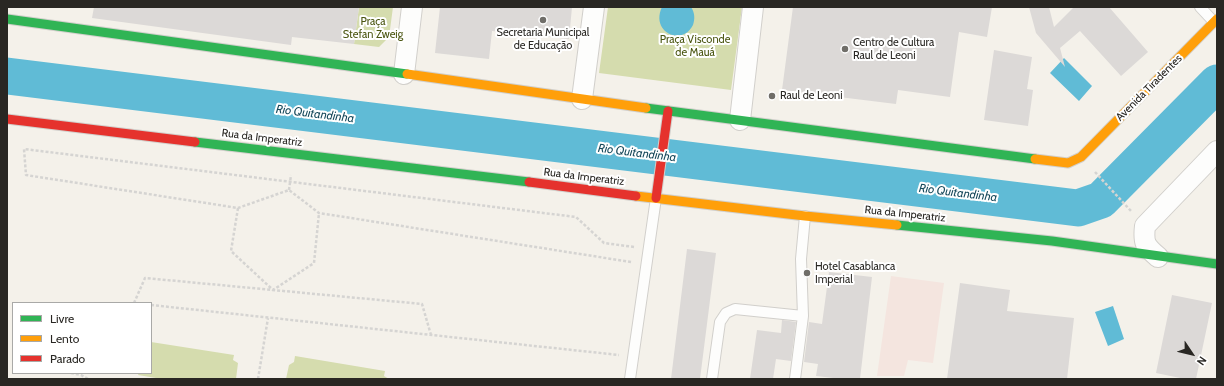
<!DOCTYPE html>
<html>
<head>
<meta charset="utf-8">
<style>
  body { margin:0 }
  #map { position:relative; width:1224px; height:386px; overflow:hidden; background:#f4f1ea; font-family:Cabin,sans-serif }
  canvas { display:block }
  .frame { position:absolute; inset:0; border:8px solid #292723; pointer-events:none }
  .legend { position:absolute; left:12px; top:302px; width:140px; height:72px; box-sizing:border-box; background:#fff; border:1px solid #a9a9a7; margin:0; padding:5px 7px; list-style:none; font-size:12px; color:#292723 }
  .legend li { display:flex; align-items:center; gap:8px; height:20px }
  .legend b { width:20px; border:1px solid #a9a9a7 }
  .north { position:absolute; left:1172px; top:334px; width:40px; height:40px; -webkit-text-stroke:3px #fff; paint-order:stroke; rotate:125deg; font-size:11px; font-weight:700; line-height:16px; text-align:center; color:#292723 }
  .north::after { content:''; display:block; margin:auto; width:14px; height:18px; background:#292723; clip-path:polygon(50% 0,100% 100%,50% 72%,0 100%) }
</style>
</head>
<body>
<div id="map">
<canvas width="1224" height="386"></canvas>
<div class="frame"></div>
<ul class="legend">
<li><b style="height:5px;background:#30b455"></b>Livre</li>
<li><b style="height:5px;background:#ff9f0a"></b>Lento</li>
<li><b style="height:5px;background:#e5322d"></b>Parado</li>
</ul>
<div class="north">N</div>
</div>
<script>
const g = document.querySelector('canvas').getContext('2d');
g.lineJoin = 'round';
function fill(path, color) {
  g.fillStyle = color;
  g.fill(path, 'evenodd');
}
function strokePath(path, color, width, dash) {
  g.strokeStyle = color;
  g.lineWidth = width;
  g.lineCap = dash ? 'butt' : 'round';
  g.setLineDash(dash || []);
  g.stroke(path);
}
function drawText(font, color, halo, rows, align = 'center') {
  g.font = font + ' Cabin,sans-serif';
  g.lineWidth = 4;
  g.setLineDash([]);
  g.textBaseline = 'middle';
  g.strokeStyle = halo;
  g.fillStyle = color;
  for (const [text, x, y, turn = 0] of rows) {
    g.save();
    g.translate(x, y);
    g.rotate((+turn || 0) * Math.PI / 180);
    g.textAlign = isNaN(turn) ? turn : align;
    if (halo) g.strokeText(text, 0, 0);
    g.fillText(text, 0, 0);
    g.restore();
  }
}
const education = new Path2D(`
  M891 276 944 283 933 363 908 360 904 376H877Z`);
const green = new Path2D(`
  M359 7H393L389 37 379 47 354 44Z
  M608 7H742L731 90 599 73Z
  M151 342 234 355 233 360 238 363 236 379H162L138 375 139 373H151Z
  M295 356 385 371 384 376 389 379H286L289 365 294 362Z`);
const water = new Path2D(`
  M662 7H691C695 13 695 19 693 25 682 47 650 32 662 7Z
  M1064 58 1092 86 1079 101 1050 73Z
  M1113 306 1124 339 1108 346 1095 312Z`);
const river = new Path2D(`
  M7 76 1078 208 1101 200 1217 83`);
const building = new Path2D(`
  M94 7H359L354 44 292 37 291 45 92 18Z
  M440 7H572L569 39 492 31 489 59 435 53Z
  M793 7H992L987 37 959 32 950 97 898 90 896 104 782 90Z
  M1029 7H1049L1054 27 1074 7H1109L1148 52 1121 76 1080 31 1060 48 1065 67 1036 33Z
  M994 50 1032 57 1027 89 1033 90 1028 126 984 120Z
  M687 249 716 253 700 379H671Z
  M829 272 872 277 860 379H842L816 376 818 364 804 362 809 322 822 324Z
  M960 283 1010 290 1007 311 1074 318 1067 379H947Z
  M1172 295 1212 303 1196 379H1185L1156 373Z
  M782 320 796 322 791 361 776 359 773 379H750L757 330 781 333Z`);
const path = new Path2D(`
  M1095 172 1131 211
  M289 190 291 175
  M238 208 231 251 273 290 314 263 319 213
  M631 262 319 213 289 190 238 208 26 175 24 149 576 217 604 243 634 247
  M134 303 145 278 422 304 431 335
  M151 305 619 355
  M71 373 81 375 88 379
  M258 379 268 318`);
const lane = new Path2D(`
  M1200 7 1214 22
  M630 379 656 198
  M712 379 720 322 726 313 735 309 803 316
  M795 379 803 316 801 259 805 216`);
const street = new Path2D(`
  M404 74 412 7
  M582 99 594 7
  M740 120 753 7
  M1158 257C1145 246 1143 243 1145 226L1217 151`);
const fast = new Path2D(`
  M7 19 407 74
  M646 108 1035 159
  M195 142 529 182
  M897 225 1052 241 1217 264`);
const slow = new Path2D(`
  M407 74 646 108
  M1035 159 1068 163 1081 157 1217 19
  M636 196 805 216 897 225`);
const jam = new Path2D(`
  M7 119 195 142
  M529 182 636 196
  M656 198 668 111`);
const markers = [
  [543,20,4,"#706e69"],
  [845,49,4,"#706e69"],
  [772,96,4,"#706e69"],
  [807,273,4,"#706e69"]
];
const parkNames = [
  ["Praça",373,22],
  ["Stefan Zweig",373,35],
  ["Praça Visconde",695,40],
  ["de Mauá",695,53]
];
const poiNames = [
  ["Secretaria Municipal",543,33,"center"],
  ["de Educação",543,46,"center"],
  ["Centro de Cultura",853,43],
  ["Raul de Leoni",853,56],
  ["Raul de Leoni",780,96],
  ["Hotel Casablanca",815,267],
  ["Imperial",815,280]
];
const streetNames = [
  ["Avenida Tiradentes",1149,88,-45],
  ["Rua da Imperatriz",262,138,7],
  ["Rua da Imperatriz",584,177,7],
  ["Rua da Imperatriz",905,214,6]
];
const waterNames = [
  ["Rio Quitandinha",315,114,7],
  ["Rio Quitandinha",637,153,7],
  ["Rio Quitandinha",958,193,7]
];
fill(education, '#f4e5df');
fill(green, '#d5dcae');
fill(water, '#60bbd6');
strokePath(river, '#60bbd6', 37);
fill(building, '#dcd9d7');
strokePath(lane, '#d1cfcb', 12);
strokePath(street, '#d1cfcb', 22);
strokePath(fast, '#d1cfcb', 11);
strokePath(slow, '#d1cfcb', 11);
strokePath(jam, '#d1cfcb', 11);
strokePath(path, '#d5d4d2', 2.5, [3, 2]);
strokePath(lane, '#fdfdfc', 10);
strokePath(street, '#fdfdfc', 20);
strokePath(fast, '#30b455', 9);
strokePath(slow, '#ff9f0a', 9);
strokePath(jam, '#e5322d', 9);
for (const [x, y, r, color] of markers) {
  const dot = new Path2D();
  dot.arc(x, y, r, 0, 2 * Math.PI);
  g.fillStyle = color;
  g.fill(dot);
  strokePath(dot, '#fff', 1.5);
}
drawText('11px', '#4a5510', '#fff', parkNames);
drawText('11px', '#292723', '#fff', poiNames, 'left');
drawText('11px', '#292723', '#fff', streetNames);
drawText('italic 12px', '#17495b', '#fff', waterNames);
</script>
</body>
</html>
